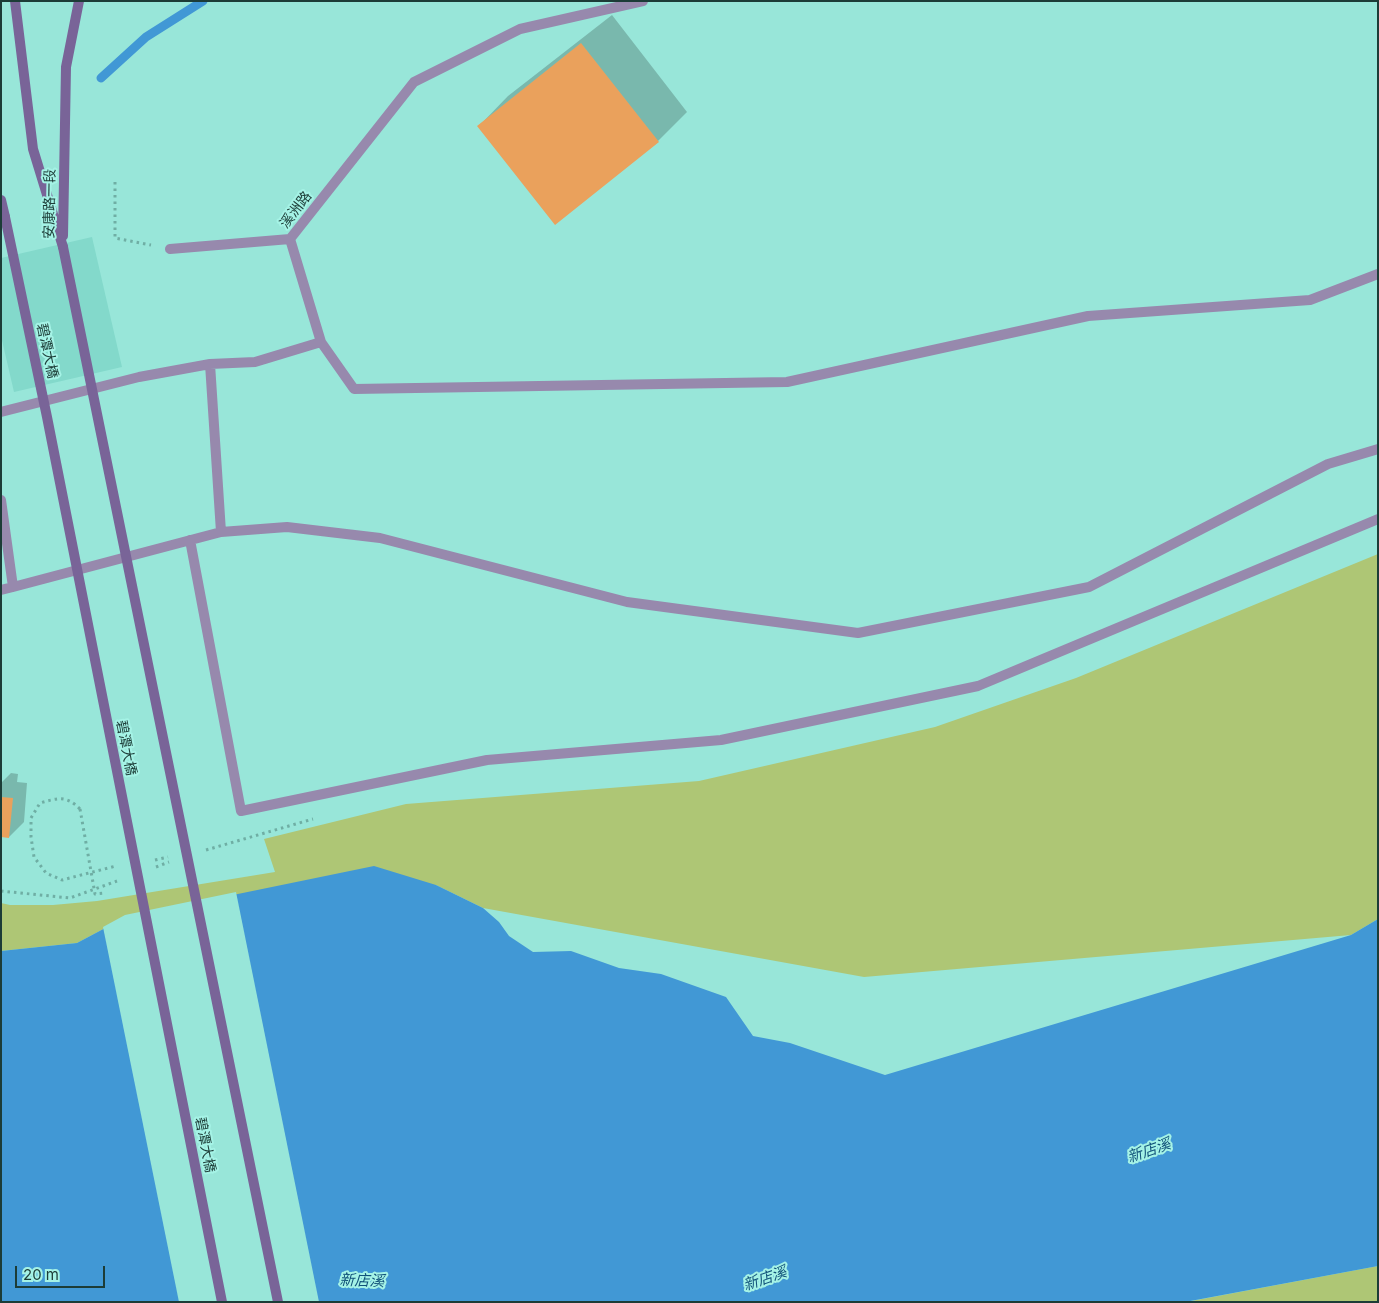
<!DOCTYPE html>
<html>
<head>
<meta charset="utf-8">
<style>
  body { margin:0 }
  #map { position:relative; width:1379px; height:1303px; overflow:hidden; background:#98e6d9; font-family:Inter,sans-serif }
  canvas { display:block }
  .frame { position:absolute; inset:0; border:2px solid #1c3c37; pointer-events:none }
  .scale { position:absolute; left:15px; top:1266px; width:90px; height:22px; box-sizing:border-box; border:2px solid #1c3c37; border-top:0; padding-left:6px; font-size:15px; line-height:18px; white-space:nowrap; color:#1c3c37; -webkit-text-stroke:4px #a5f3e6; paint-order:stroke }
</style>
</head>
<body>
<div id="map">
<canvas width="1379" height="1303"></canvas>
<div class="frame"></div>
<div class="scale">20 m</div>
</div>
<script>
const g = document.querySelector('canvas').getContext('2d');
g.lineJoin = 'round';
function fill(path, color) {
  g.fillStyle = color;
  g.fill(path, 'evenodd');
}
function strokePath(path, color, width, dash) {
  g.strokeStyle = color;
  g.lineWidth = width;
  g.lineCap = dash ? 'butt' : 'round';
  g.setLineDash(dash || []);
  g.stroke(path);
}
function drawText(font, color, halo, rows, align = 'center') {
  g.font = font + ' Inter,"Noto Sans TC",sans-serif';
  g.lineWidth = 4;
  g.setLineDash([]);
  g.textBaseline = 'middle';
  g.strokeStyle = halo;
  g.fillStyle = color;
  for (const [text, x, y, turn = 0] of rows) {
    g.save();
    g.translate(x, y);
    g.rotate((+turn || 0) * Math.PI / 180);
    g.textAlign = isNaN(turn) ? turn : align;
    if (halo) g.strokeText(text, 0, 0);
    g.fillText(text, 0, 0);
    g.restore();
  }
}
const built = new Path2D(`
  M92 237 122 367 14 392 1 336V258Z`);
const green = new Path2D(`
  M1378 554V919L1351 935 864 977 483 908 436 885 126 917 77 943 1 951V903L10 905H53L97 901 275 872 264 839 406 804 699 781 935 727 1076 678Z
  M1378 1266V1302H1186Z`);
const water = new Path2D(`
  M374 866 436 885 483 908 499 922 509 936 533 952 571 951 619 968 661 974 726 997 753 1036 790 1043 885 1075 1351 935 1378 919V1266L1185 1302H1V951L77 943 126 917Z`);
const pier = new Path2D(`
  M236 892 319 1302H179L103 927 125 915Z`);
const shadow = new Path2D(`
  M612 15 687 112 658 141 479 126 508 96Z
  M11 773 18 774 17 782 27 783 24 822 9 837 1 836V783Z`);
const stream = new Path2D(`
  M101 78 146 37 203 1`);
const building = new Path2D(`
  M581 43 659 142 555 225 477 126Z
  M1 797 13 798 9 838 1 837Z`);
const path = new Path2D(`
  M115 182V238L151 245
  M80 809C66 795 58 798 40 803L31 818V837L34 857 46 873 62 880 116 866
  M206 850 313 819
  M155 860 168 857
  M156 867 169 862
  M1 891 70 898 117 881`);
const lane = new Path2D(`
  M170 249 290 239
  M321 342 354 389 787 382 1088 316 1310 300 1378 274
  M1 412 139 377 210 364
  M1 500 13 587 221 532 287 527 380 538 627 602 858 633 1089 587 1328 464 1378 449
  M221 532 210 364 255 362 321 342 290 239 414 82 520 29 643 1
  M190 540 241 811 487 760 721 740 978 686 1378 519
  M1 590 13 587`);
const secondary = new Path2D(`
  M15 1 33 149 63 247
  M1 200 5 217
  M63 236 66 67 79 1`);
const pathBridge = new Path2D(`
  M80 809 95 894 106 893`);
const secondaryBridge = new Path2D(`
  M5 217 47 417 222 1302
  M63 247 278 1302`);
const streetNames = [
  ["安康路一段",50,204,-89],
  ["溪洲路",296,210,-52],
  ["碧潭大橋",47,351,78],
  ["碧潭大橋",126,748,79],
  ["碧潭大橋",205,1145,79]
];
const waterNames = [
  ["新店溪",1149,1151,-19],
  ["新店溪",765,1279,-19],
  ["新店溪",362,1281,2]
];
fill(built, '#83d9cb');
fill(green, '#aec675');
fill(water, '#4198d5');
fill(pier, '#98e6d9');
fill(shadow, '#0003');
strokePath(stream, '#4198d5', 9);
fill(building, '#eaa15c');
strokePath(path, '#6faea4', 3, [2.5, 4]);
strokePath(lane, '#9789ad', 10);
strokePath(secondary, '#796498', 10);
strokePath(pathBridge, '#6faea4', 3, [2.5, 4]);
strokePath(secondaryBridge, '#796498', 10);
drawText('14px', '#1c3c37', '#a5f3e6', streetNames);
drawText('italic 15px', '#11527a', '#a5f3e6', waterNames);
</script>
</body>
</html>
